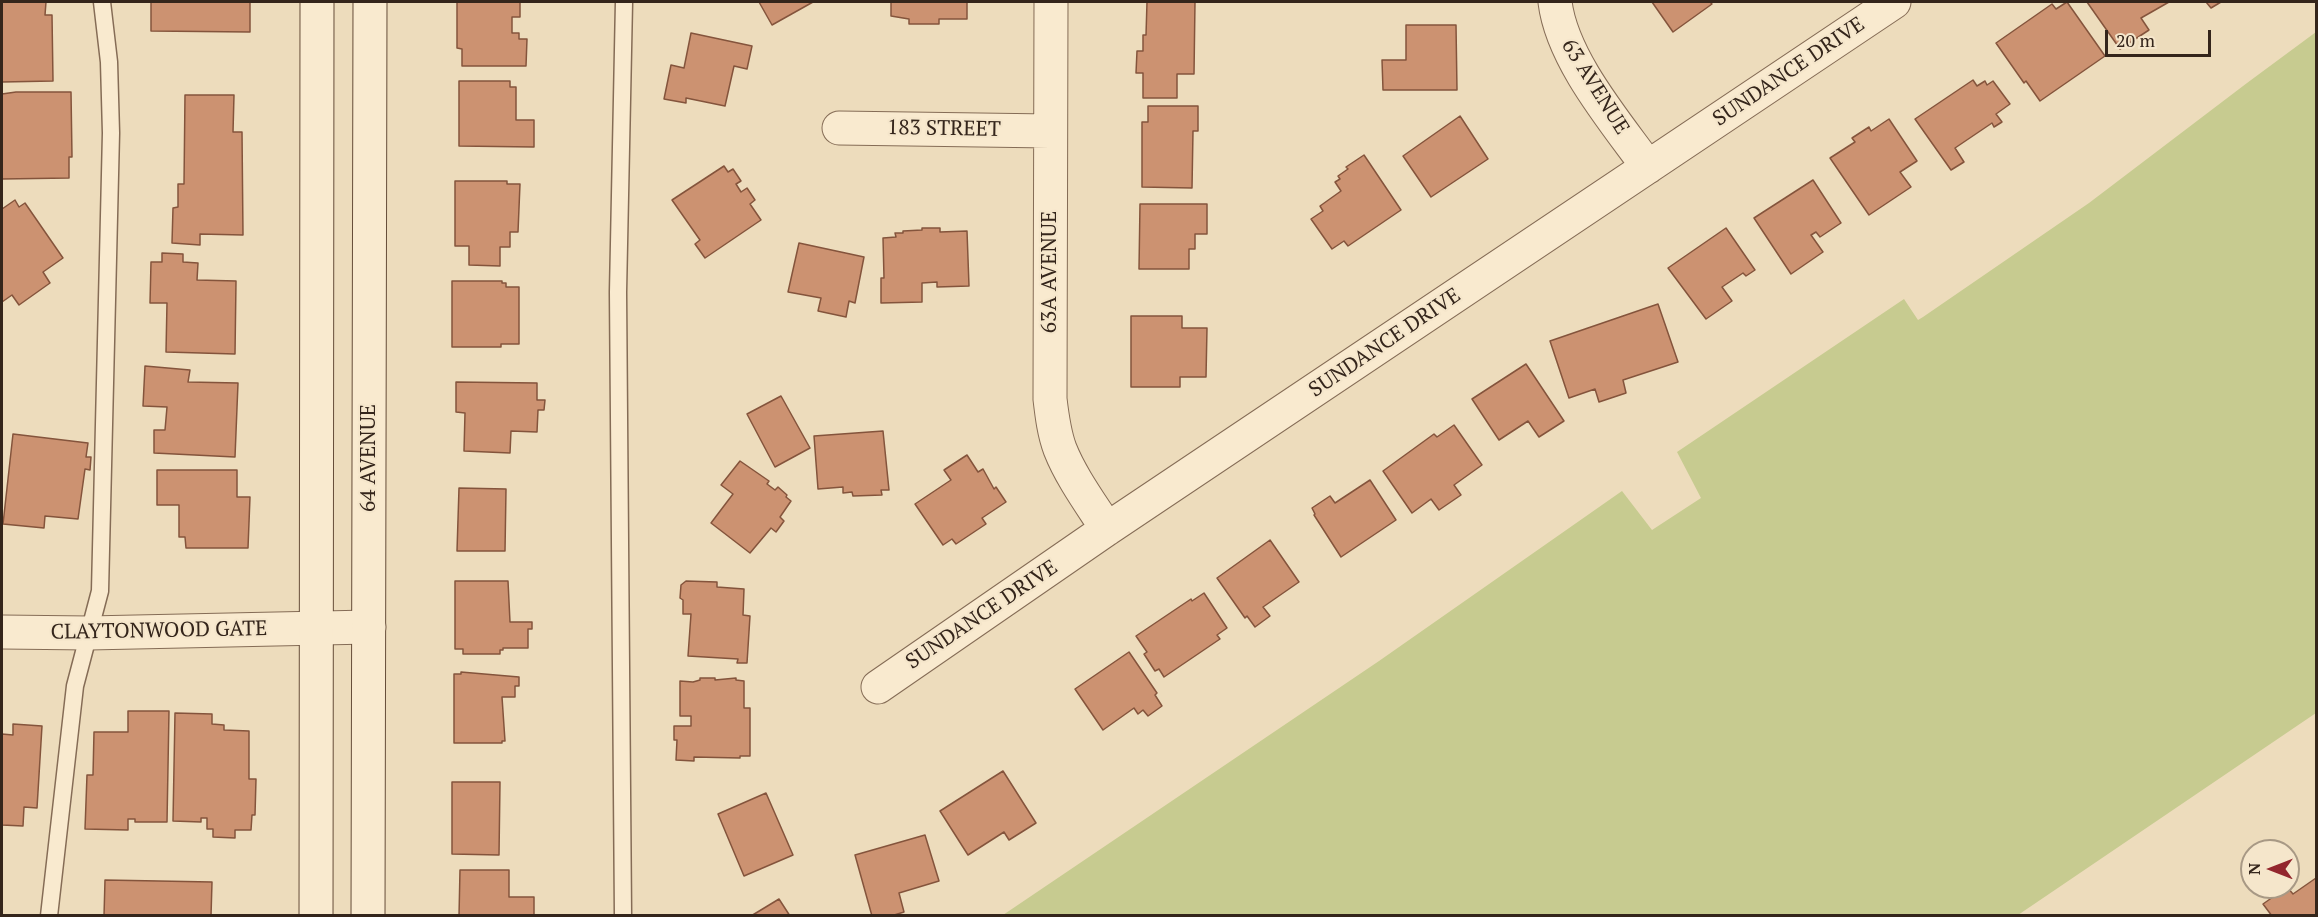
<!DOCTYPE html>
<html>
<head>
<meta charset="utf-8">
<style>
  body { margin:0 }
  #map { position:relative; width:2318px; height:917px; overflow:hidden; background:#eddcbc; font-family:"PT Serif",serif }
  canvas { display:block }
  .frame { position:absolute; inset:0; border:3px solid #34251b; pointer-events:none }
  .north { position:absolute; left:2240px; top:839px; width:60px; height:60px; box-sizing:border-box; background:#f5e6cb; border:2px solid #a89985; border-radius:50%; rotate:270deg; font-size:16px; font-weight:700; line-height:24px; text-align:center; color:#34251b }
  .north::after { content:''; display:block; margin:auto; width:21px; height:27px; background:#93262d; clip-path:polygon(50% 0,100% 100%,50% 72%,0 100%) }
  .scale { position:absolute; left:2105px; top:30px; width:106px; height:27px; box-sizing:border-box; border:3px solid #34251b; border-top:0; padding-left:8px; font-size:18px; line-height:21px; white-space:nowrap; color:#34251b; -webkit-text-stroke:4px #f5e6cb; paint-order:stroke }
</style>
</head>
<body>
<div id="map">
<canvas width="2318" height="917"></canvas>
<div class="frame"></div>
<div class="north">N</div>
<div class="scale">20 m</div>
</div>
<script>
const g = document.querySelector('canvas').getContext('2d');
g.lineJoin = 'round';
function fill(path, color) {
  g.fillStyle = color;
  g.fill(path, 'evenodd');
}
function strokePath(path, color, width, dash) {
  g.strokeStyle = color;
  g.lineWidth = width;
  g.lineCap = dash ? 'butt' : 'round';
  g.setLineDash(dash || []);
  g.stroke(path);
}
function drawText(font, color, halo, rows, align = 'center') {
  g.font = font + ' "PT Serif",serif';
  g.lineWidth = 4.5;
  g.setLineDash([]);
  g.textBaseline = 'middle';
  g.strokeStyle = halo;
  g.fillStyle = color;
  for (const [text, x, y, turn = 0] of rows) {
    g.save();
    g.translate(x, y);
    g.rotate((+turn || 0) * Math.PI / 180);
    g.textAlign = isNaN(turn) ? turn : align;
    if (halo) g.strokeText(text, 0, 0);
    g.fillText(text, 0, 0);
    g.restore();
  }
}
const green = new Path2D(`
  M2316 32V713L2018 915H1003L1379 661 1622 491 1652 530 1701 498 1677 452 1904 299 1918 320 1923 317 2089 203 2247 83Z`);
const building = new Path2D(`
  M2 2H46L45 15H52L53 81 2 82Z
  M151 2H250V32L151 31Z
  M457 2H520V17H512V33H519V39H527L526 66H462V49L457 48Z
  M759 2H813L772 25Z
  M891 2H967V19H939V24H909V19L891 16Z
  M1147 2H1195L1194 74H1177V98H1143V73H1136L1137 51H1143V35H1146Z
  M1652 2H1710L1712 4 1673 32Z
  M2067 2 2105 56 2040 101 2026 81 2024 83 1996 43 2052 4 2056 9Z
  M2087 2H2169L2141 18 2149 30 2120 49Z
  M2206 2H2221L2211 8Z
  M1406 25H1456L1457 90H1383L1382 60H1406Z
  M691 33 752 46 747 69 734 66 725 106 686 98V103L664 99 671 65 684 68Z
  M1973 80 1977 86 1985 81 1987 85 1993 81 2010 104 1996 114 2002 122 1994 127 1992 123 1955 148 1964 162 1951 170 1915 119Z
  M459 81H510V87H516V120H534V147L459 146Z
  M16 92H71L72 157H69V178L2 179V94Z
  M185 95H234L233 132H242L243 235 200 234V245L172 243 173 208 178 207V184H184Z
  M1148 106H1198V131H1193L1192 188 1142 187V122H1148Z
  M1460 116 1488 159 1431 197 1403 156Z
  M1889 119 1917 161 1900 172 1911 187 1869 215 1830 158 1855 142 1852 138 1869 127 1871 131Z
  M1364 155 1401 210 1348 246 1344 241 1332 249 1311 219 1323 211 1320 206 1341 191 1335 182 1340 179 1338 176 1348 169 1346 167Z
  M724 166 728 172 733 169 741 181 736 184 741 192 747 188 755 200 750 204 761 220 705 258 695 244 700 240 672 200Z
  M1813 180 1841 223 1820 237 1816 232 1811 235 1823 252 1791 274 1754 218Z
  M455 181H507V184H520L518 232H510V247H500V266L469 265V246H455Z
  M15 200 19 207 25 203 63 258 43 272 50 283 19 305 12 295 2 302V209Z
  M1140 204H1207V234H1195V249H1189V269H1139Z
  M922 228H940V232L967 231 969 286 937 287V282L922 283V302L881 303V278H884L883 238 896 237 895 233H903V231L922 230Z
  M1726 228 1755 270 1746 276 1743 273 1722 287 1732 301 1706 319 1668 268Z
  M799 243 864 257 855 303 849 301 846 317 818 311 821 298 788 292Z
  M162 253 183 254V262L198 263 197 280 236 281 235 354 166 352 167 303H150L151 262H162Z
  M452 281H502V283H506V287H519V344H501V347H452Z
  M1658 304 1678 362 1623 380 1626 393 1599 402 1595 389 1569 398 1550 341Z
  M1131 316H1182V328H1207L1206 377H1180V387H1131Z
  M1526 364 1564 421 1539 437 1528 421 1499 440 1472 399Z
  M145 366 190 370 188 382 238 383 235 457 154 453V430H165L167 407 143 406Z
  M456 382 537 383V400H545L544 410H538L537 432 511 431 510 453 464 451 465 413 456 412Z
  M781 396 810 448 775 467 747 414Z
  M1454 425 1482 465 1454 485 1461 495 1439 510 1431 499 1412 513 1383 471 1434 434 1437 437Z
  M883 431 889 490H881L882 495 853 496 852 492 843 493V487L818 489 814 436Z
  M13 434 88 443 86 457H91L90 470 85 469 78 519 45 516 44 528 3 524Z
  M967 455 978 472 983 469 994 489 996 487 1006 502 982 518 986 524 956 544 952 539 943 545 915 504 951 480 944 470Z
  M740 461 769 481 767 484 775 490 778 487 787 495 786 497 791 501 780 517 784 521 776 532 771 528 750 553 711 523 733 494 721 485Z
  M157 470H237V497H250L248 548H186L185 537H179V505H157Z
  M1370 480 1396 520 1341 557 1314 515 1315 514 1312 508 1330 496 1335 503Z
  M459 488 506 489 505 551H457Z
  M1270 540 1299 582 1263 607 1270 616 1255 627 1247 616 1245 618 1217 578Z
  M455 581H508L510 622H532V629H528V648H503V650H500V654H463V649H455Z
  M686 581 717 582V587L744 589 743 615 750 616 747 663H737L738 659 688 656 691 614H683V600L680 598 681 585Z
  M1204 593 1227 628 1217 635 1220 639 1164 677 1159 669 1155 671 1144 654 1147 652 1136 636 1191 599 1192 601Z
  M1129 652 1157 693 1155 695 1162 706 1148 716 1143 710 1138 714 1134 708 1103 730 1075 689Z
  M461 672 519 677V686H515V697H502L505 741H502V743H454V674H461Z
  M700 678H715V680L736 678V680L744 681V708H750V756H740V758L694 757V761L676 760 677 740H674V726H691V716H680V681L693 682 700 680Z
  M128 711H169L167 822H135V819H128V830L85 829 87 775H93L94 732H128Z
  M175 713 212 714V724L224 725V730L249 731V779H256L255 815H252L251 830H235V838L213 837V829H207V818H201V822L173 821Z
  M13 724 42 726 37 808 24 807 23 826 2 825V734L13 735Z
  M1003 771 1036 823 1009 840 1004 832 968 855 940 811Z
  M452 782H500L499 855 452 854Z
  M766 793 793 855 744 876 718 814Z
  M925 835 939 881 899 893 904 912 891 916H872L855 855Z
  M460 870H509V897H534V916H459Z
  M2316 878V916H2272L2263 904 2287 887 2293 894Z
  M105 880 212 882 211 916H104Z
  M779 899 790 916H751Z`);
const service = new Path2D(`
  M49 916 75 686 100 591 111 133 109 62 102 2
  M623 916 618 292 624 2`);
const minor = new Path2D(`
  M1051 2 1050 399C1052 416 1054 433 1060 449 1071 477 1091 504 1107 529
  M1555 2C1562 59 1614 120 1648 167
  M839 128 1050 131
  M2 632 89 633 369 627
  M878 687 1107 529 1894 2`);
const secondary = new Path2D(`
  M316 916 317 2
  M368 916 370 2`);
const streetNames = [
  ["SUNDANCE DRIVE",1789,72,-34],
  ["63 AVENUE",1595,87,58],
  ["183 STREET",944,129,1],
  ["63A AVENUE",1050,272,-90],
  ["SUNDANCE DRIVE",1385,343,-34],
  ["64 AVENUE",369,458,-90],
  ["SUNDANCE DRIVE",982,615,-34],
  ["CLAYTONWOOD GATE",159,631,-1]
];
fill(green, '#c7cb90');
fill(building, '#cc9271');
strokePath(building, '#84543c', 1.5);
strokePath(service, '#856c56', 19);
strokePath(minor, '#856c56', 35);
strokePath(secondary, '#664d39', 35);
strokePath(service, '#f9eacf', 16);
strokePath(minor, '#f9eacf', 33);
strokePath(secondary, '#f9eacf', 33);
drawText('21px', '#34251b', '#f5e6cb', streetNames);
</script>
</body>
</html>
